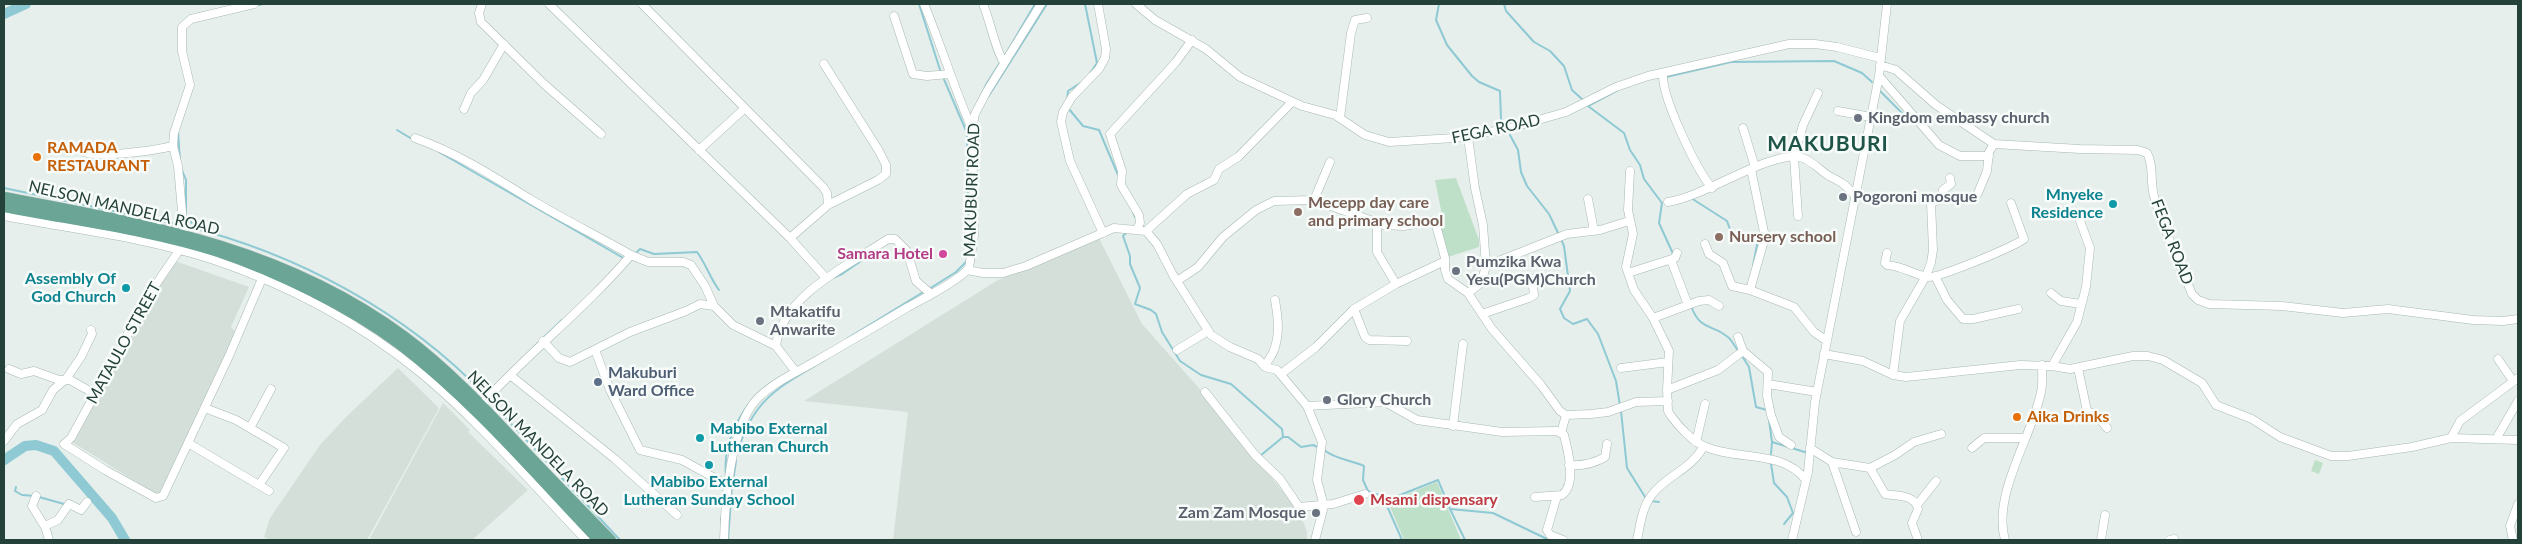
<!DOCTYPE html>
<html>
<head>
<meta charset="utf-8">
<style>
  body { margin:0 }
  #map { position:relative; width:2522px; height:544px; overflow:hidden; background:#e6efeb; font-family:Lato,sans-serif }
  canvas { display:block }
  .frame { position:absolute; inset:0; border:5px solid #24423a; pointer-events:none }
</style>
</head>
<body>
<div id="map">
<canvas width="2522" height="544"></canvas>
<div class="frame"></div>
</div>
<script>
const g = document.querySelector('canvas').getContext('2d');
g.lineJoin = 'round';
function fill(path, color) {
  g.fillStyle = color;
  g.fill(path, 'evenodd');
}
function strokePath(path, color, width, dash) {
  g.strokeStyle = color;
  g.lineWidth = width;
  g.lineCap = dash ? 'butt' : 'round';
  g.setLineDash(dash || []);
  g.stroke(path);
}
function drawText(font, color, halo, rows, align = 'center') {
  g.font = font + ' Lato,sans-serif';
  g.lineWidth = 5;
  g.setLineDash([]);
  g.textBaseline = 'middle';
  g.strokeStyle = halo;
  g.fillStyle = color;
  for (const [text, x, y, turn = 0] of rows) {
    g.save();
    g.translate(x, y);
    g.rotate((+turn || 0) * Math.PI / 180);
    g.textAlign = isNaN(turn) ? turn : align;
    if (halo) g.strokeText(text, 0, 0);
    g.fillText(text, 0, 0);
    g.restore();
  }
}
const built = new Path2D(`
  M1099 238 1142 324 1206 396 1300 513 1307 532V540H893L908 412 804 401 998 280Z
  M175 261 249 287 231 327 237 333 159 496 72 442 157 287Z
  M398 368 439 408 367 540H270L264 537 270 518 320 445 347 416Z
  M443 403 470 430 468 432 528 490 472 540H369Z`);
const green = new Path2D(`
  M1456 178 1479 240V247L1448 257 1440 227 1442 215 1435 180Z
  M2315 460 2323 463 2319 474 2311 471Z
  M1437 482 1461 540H1404L1388 502Z`);
const stream = new Path2D(`
  M919 4 941 73
  M1085 4 1097 63 1090 73
  M1439 4 1436 20 1447 45 1472 76 1479 82 1500 91 1501 119 1505 126
  M1504 4 1506 11 1534 42 1550 51 1564 66 1572 90 1583 100
  M255 6 263 4
  M1004 57 1035 4
  M943 77 967 133 969 247
  M1666 77 1731 62 1834 61 1862 73 1872 82
  M1618 90 1588 106 1624 133 1630 150 1640 165 1644 179 1662 203 1659 223 1674 256
  M1879 90 1910 121
  M988 97 1047 4
  M1067 100 1068 91 1082 82
  M1069 109 1083 126 1099 130 1118 175
  M970 118 987 83 1001 61
  M397 130 412 139
  M178 131 180 161
  M1510 135 1518 150 1521 172 1527 186 1549 214 1559 235
  M439 152 625 259
  M182 170 186 180V212
  M4 188 180 225
  M1691 198 1727 221 1732 235 1739 237 1756 235 1757 245 1753 266
  M1133 212 1137 221
  M186 217 197 228
  M185 226C296 253 406 312 486 396
  M1126 233 1123 236 1130 256V264L1140 288 1135 304 1151 310 1156 314 1162 332 1180 361 1201 375 1231 384 1282 429 1283 437 1260 456
  M1561 239 1564 246 1570 291 1560 309 1564 318 1573 324 1587 319 1598 334 1616 381 1620 406
  M897 247 907 262
  M635 254 640 249 654 254 697 252C706 264 710 278 719 290
  M833 278 842 274 867 257
  M929 289 956 272 967 261
  M1691 306C1701 333 1714 323 1730 339 1733 343 1736 348 1739 352
  M848 338 925 291
  M533 348 562 320
  M1742 356 1749 367 1756 407 1767 410
  M489 400 620 540
  M1621 411 1627 468 1647 500
  M1769 420 1772 442 1808 453
  M1283 437H1288L1301 447 1313 445 1320 448
  M1324 450C1335 459 1350 460 1364 466L1363 480 1368 491 1390 499 1438 480 1450 509 1493 513 1549 540
  M738 451C754 396 782 386 828 358
  M1771 454 1772 442
  M1771 464 1774 483 1787 497 1793 513 1784 524
  M726 476C722 438 747 394 781 377
  M733 481 736 461
  M16 487 15 491 22 495 35 496
  M39 497 64 504
  M1384 499 1402 540
  M1651 501 1659 502
  M1450 509 1465 540
  M721 528V518
  M728 540 732 486`);
const river = new Path2D(`
  M4 14 26 4
  M4 460 25 446 36 445 54 451 112 518 125 540`);
const minor = new Path2D(`
  M482 4 479 13 481 22 544 84 601 134
  M549 4 790 238 826 278
  M642 4 823 187 827 193 828 205
  M924 4C941 45 954 88 972 129
  M983 4C989 17 997 55 1004 62
  M1098 4 1106 49 1105 58 1099 69 1072 97 1063 112 1061 122 1070 161 1103 233
  M1136 4 1155 20 1206 49 1240 77 1302 106 1335 115 1365 135 1389 142 1454 138 1507 129 1566 112 1616 87 1648 76 1789 44H1815L1837 47 1880 58
  M894 16 913 74 927 76 949 74
  M1880 65 1896 70 1936 105 1994 144 2080 149 2138 150 2147 153C2154 165 2150 182 2154 196 2163 229 2179 262 2192 294L2198 300 2209 304 2282 306 2343 313 2388 309 2473 320 2503 321 2518 319
  M1663 73C1661 96 1696 169 1712 188
  M1879 76 1939 145 1960 156H1989
  M464 109 471 93 483 80 504 44
  M1838 111 1871 117
  M1340 118 1351 33 1355 20 1367 18
  M1743 128 1755 167
  M1468 137 1475 188 1483 225 1486 266 1481 283 1468 293
  M415 138C457 153 493 176 530 199 563 219 598 236 631 255L648 262H683L691 265 705 286 714 306 733 325 776 346 796 372
  M80 150C93 160 156 150 173 146
  M699 150 744 109
  M1751 169 1765 237 1750 290 1794 307 1814 332 1827 341
  M1630 171 1628 210 1633 234 1626 267 1634 290 1653 318 1669 351 1667 390 1668 411 1671 416C1679 427 1693 442 1706 447 1739 461 1782 449 1806 480
  M1978 193 1987 171 1989 152 1994 144
  M1588 199 1594 231
  M1314 200 1330 162
  M1668 202C1704 197 1770 151 1800 157 1812 160 1819 170 1829 176 1843 183 1845 184 1856 197
  M4 216C72 229 144 237 211 259 286 284 360 323 422 374 481 423 532 484 586 540
  M1798 216 1794 157 1803 125 1818 93
  M1377 223V252L1396 284
  M1137 229 1140 223 1139 215 1121 185 1122 171 1110 134 1176 62 1192 40
  M1146 231 1187 194 1214 180 1219 169 1238 157 1292 102
  M184 234 178 166 173 146 174 133 190 85 182 51V27L191 19 254 4
  M790 238 828 205 878 180 886 174V165L879 151 824 64
  M1705 244 1709 254 1723 263 1732 286 1750 290
  M180 249 150 293 71 438 64 444 105 470 156 498 163 496 229 356 264 274
  M1887 253 1885 263 1887 265C1903 266 1914 275 1928 277 1939 278 2013 247 2024 239L2011 203
  M1671 260 1688 305
  M1486 266 1567 234 1600 230 1629 221
  M967 270 983 273H1003L1026 266 1114 228 1146 231 1157 244 1173 275 1211 335 1230 347 1258 359 1265 367 1277 370 1307 406 1322 442 1317 480 1324 506 1315 540
  M1628 273 1675 258 1677 253
  M1935 276 1947 300 1963 319H1973L2018 309
  M1177 281 1198 267 1223 237 1256 210 1274 201 1314 200 1384 225 1404 226 1432 221 1436 225 1445 258V270L1448 279 1468 293 1492 329 1541 385 1560 411 1566 415 1591 414 1608 412 1636 402 1668 401
  M2051 293 2061 301 2081 304
  M1354 309 1365 337 1369 340 1407 341
  M1482 314 1529 298 1534 295 1532 279
  M1653 318 1699 301 1709 300 1719 306
  M1738 337 1743 351 1768 372 1767 396 1771 415 1779 437 1791 445
  M543 341 559 358 570 362 630 332 686 311 700 304 714 306
  M776 346C782 295 849 265 888 239H895L907 251 916 281 931 294
  M595 350 610 390 640 450 682 460 720 481 730 483
  M1177 350 1208 331
  M1824 354 1863 361 1893 375 1906 377 2020 365 2052 366 2070 369 2133 356H2148L2163 360 2202 383 2216 405 2252 419 2280 437 2331 456H2348L2412 447 2451 438 2518 440
  M2498 359 2513 381
  M2052 366 2077 322 2086 287 2090 248 2079 218
  M1265 367C1267 360 1272 357 1274 350 1280 334 1278 317 1275 300
  M1621 368 1668 362
  M2078 368 2087 411 2097 415 2107 428
  M9 369 21 374 34 371 59 380H70L95 394
  M1281 374 1316 347 1354 309 1396 284 1445 261
  M510 375 615 459 677 515
  M1893 375 1900 321 1926 276 1931 263 1933 250 1931 203 1941 199 1943 190 1951 184 1950 178
  M1768 384 1817 392
  M1667 390 1718 370 1743 351
  M1205 392 1255 455 1280 479 1299 507 1333 504 1365 494
  M482 404C529 352 585 309 631 255
  M1307 406 1385 402 1417 420 1502 432 1557 431 1564 435C1568 450 1577 484 1562 495L1535 497
  M205 408 236 420 284 448 259 485
  M1453 426 1463 344
  M250 428 271 389
  M1561 433 1566 415
  M2451 438 2460 421 2518 378
  M2496 439 2518 401
  M4 441 17 424 42 410 53 390 66 379 81 357 92 334 91 330
  M1696 442 1705 404
  M188 443 269 491
  M1810 448 1832 462 1870 468 1885 494C1896 496 1915 494 1918 509L1912 523 1918 540
  M1972 448 1984 438H2024
  M1832 462 1856 532
  M1569 465C1582 466 1593 464 1605 457L1607 444
  M1870 468 1895 455 1914 442 1941 434
  M36 496 32 506 45 527
  M1557 496 1547 530 1550 535 1563 540
  M1917 505 1936 481
  M49 540 45 526 58 520 69 504 81 510 87 502
  M724 540C725 502 730 426 758 398 774 382 797 372 816 361 847 343 878 325 908 307 923 299 960 280 969 268L974 236 972 129 975 114 987 91 1041 4
  M1637 540C1640 526 1642 508 1651 496 1666 475 1690 471 1704 446
  M1792 540 1808 472 1815 402 1879 76 1887 4
  M2005 540C1992 494 2032 437 2041 392 2043 383 2042 374 2042 365
  M2101 540 2105 515
  M2170 540 2174 539
  M2513 540 2510 526 2518 504`);
const major = new Path2D(`
  M4 197C147 224 284 247 404 336 447 368 485 408 522 448 551 479 581 509 611 540
  M4 207C75 221 149 230 218 252 277 272 349 307 399 344 473 401 534 473 598 540`);
const markers = [
  [1858,118,5,"#6b7280"],
  [37,157,5,"#e8710a"],
  [1843,197,5,"#6b7280"],
  [2113,204,5,"#0f9aa8"],
  [1298,212,5,"#8d6e63"],
  [1719,237,5,"#8d6e63"],
  [943,254,5,"#d1479c"],
  [1456,271,5,"#6b7280"],
  [126,288,5,"#0f9aa8"],
  [760,321,5,"#6b7280"],
  [598,382,5,"#5c6f8a"],
  [1327,400,5,"#6b7280"],
  [2017,417,5,"#e8710a"],
  [700,438,5,"#0f9aa8"],
  [709,465,5,"#0f9aa8"],
  [1359,500,6,"#e0444e"],
  [1316,513,5,"#6b7280"]
];
const worshipNames = [
  ["Kingdom embassy church",1868,118],
  ["Pogoroni mosque",1853,197],
  ["Pumzika Kwa",1466,262],
  ["Yesu(PGM)Church",1466,280],
  ["Mtakatifu",770,312],
  ["Anwarite",770,330],
  ["Glory Church",1337,400],
  ["Zam Zam Mosque",1306,513,"right"]
];
const streetNames = [
  ["FEGA ROAD",1496,129,-12],
  ["MAKUBURI ROAD",972,190,-88],
  ["NELSON MANDELA ROAD",124,208,13],
  ["FEGA ROAD",2172,242,69],
  ["MATAULO STREET",124,343,-61],
  ["NELSON MANDELA ROAD",538,444,46]
];
const foodNames = [
  ["RAMADA",47,148],
  ["RESTAURANT",47,166],
  ["Aika Drinks",2027,417]
];
const cultureNames = [
  ["Mnyeke",2103,195],
  ["Residence",2103,213],
  ["Assembly Of",116,279],
  ["God Church",116,297],
  ["Mabibo External",710,429,"left"],
  ["Lutheran Church",710,447,"left"],
  ["Mabibo External",709,482,"center"],
  ["Lutheran Sunday School",709,500,"center"]
];
const educationNames = [
  ["Mecepp day care",1308,203],
  ["and primary school",1308,221],
  ["Nursery school",1729,237]
];
const hotelNames = [
  ["Samara Hotel",933,254]
];
const serviceNames = [
  ["Makuburi",608,373],
  ["Ward Office",608,391]
];
const healthNames = [
  ["Msami dispensary",1370,500]
];
const districtNames = [
  ["MAKUBURI",1828,144]
];
fill(built, '#d4dfda');
fill(green, '#bfe0c8');
strokePath(stream, '#8ec9d4', 2);
strokePath(river, '#8ec9d4', 10);
strokePath(minor, '#a8b8b2', 9);
strokePath(major, '#c2cac8', 11);
strokePath(minor, '#fff', 8);
strokePath(major, '#6aa596', 10);
for (const [x, y, r, color] of markers) {
  const dot = new Path2D();
  dot.arc(x, y, r, 0, 2 * Math.PI);
  g.fillStyle = color;
  g.fill(dot);
  strokePath(dot, '#f7fbf9', 2);
}
drawText('bold 16px', '#5b616d', '#f7fbf9', worshipNames, 'left');
drawText('16px', '#24423a', '#f7fbf9', streetNames);
drawText('bold 16px', '#c56008', '#f7fbf9', foodNames, 'left');
drawText('bold 16px', '#0d838f', '#f7fbf9', cultureNames, 'right');
drawText('bold 16px', '#785e54', '#f7fbf9', educationNames, 'left');
drawText('bold 16px', '#b23c85', '#f7fbf9', hotelNames, 'right');
drawText('bold 16px', '#4e5e75', '#f7fbf9', serviceNames, 'left');
drawText('bold 16px', '#be3a42', '#f7fbf9', healthNames, 'left');
g.letterSpacing = '1px';
drawText('bold 21px', '#1f5548', '#f7fbf9', districtNames);
g.letterSpacing = '0px';
</script>
</body>
</html>
